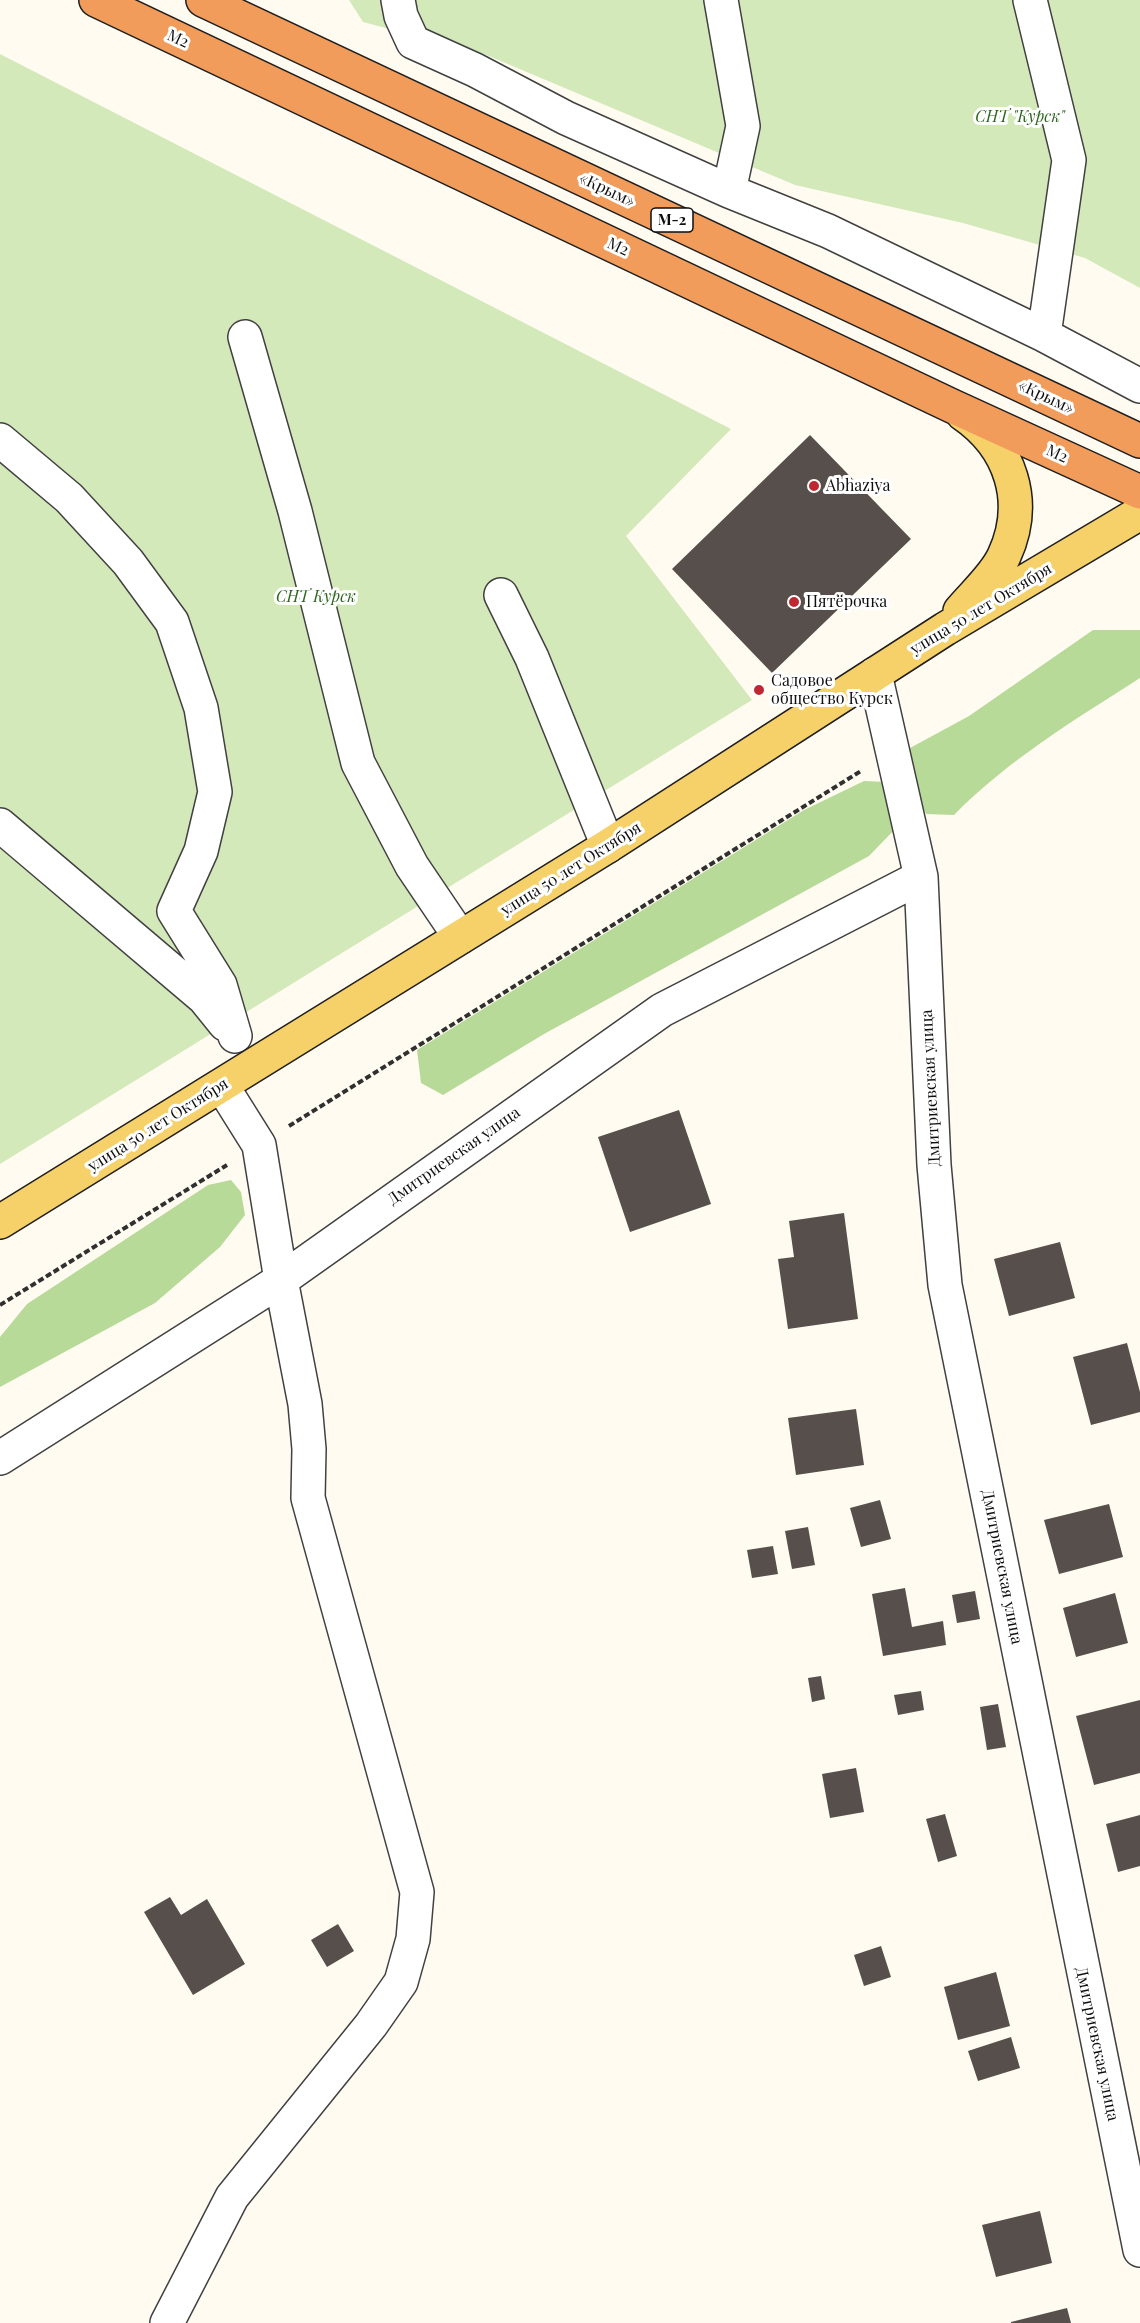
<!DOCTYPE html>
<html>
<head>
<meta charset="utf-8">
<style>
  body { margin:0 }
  canvas { display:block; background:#fffbf0 }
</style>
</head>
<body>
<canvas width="1140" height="2323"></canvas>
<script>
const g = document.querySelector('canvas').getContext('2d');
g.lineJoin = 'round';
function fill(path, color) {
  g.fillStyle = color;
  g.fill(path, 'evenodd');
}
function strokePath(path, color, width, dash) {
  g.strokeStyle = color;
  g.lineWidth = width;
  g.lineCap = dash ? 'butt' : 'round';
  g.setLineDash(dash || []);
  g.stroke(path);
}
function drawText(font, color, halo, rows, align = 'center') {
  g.font = font + ' "Playfair Display",serif';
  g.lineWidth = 6;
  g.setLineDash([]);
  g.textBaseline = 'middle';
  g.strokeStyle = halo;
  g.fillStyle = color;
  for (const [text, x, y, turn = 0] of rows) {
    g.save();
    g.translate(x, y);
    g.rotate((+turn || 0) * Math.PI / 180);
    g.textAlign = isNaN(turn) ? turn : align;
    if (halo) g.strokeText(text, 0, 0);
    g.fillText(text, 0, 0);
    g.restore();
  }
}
const green = new Path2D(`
  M349 0H1140V288L1085 258 963 223 795 185 484 54 363 22Z
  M0 54 731 429 626 536 752 700 0 1164Z`);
const forest = new Path2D(`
  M1093 630H1140V678C1076 719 1008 760 954 815L926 814 912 781 910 748 969 716Z
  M864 781 887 782 897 827 869 856 544 1034 443 1095 421 1083 417 1050 804 810Z
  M231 1180 241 1192 245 1215 220 1247 155 1303 0 1387V1337L27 1304 208 1185Z`);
const building = new Path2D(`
  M810 435 911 539 772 673 672 569Z
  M679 1110 711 1204 630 1232 598 1137Z
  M844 1213 858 1319 788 1329 778 1259 794 1257 789 1221Z
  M1060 1242 1075 1298 1009 1316 994 1259Z
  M1127 1343 1140 1392V1412L1091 1425 1073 1357Z
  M856 1409 864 1465 796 1475 788 1418Z
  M880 1500 891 1539 861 1547 850 1508Z
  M1109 1504 1123 1557 1059 1574 1044 1520Z
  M808 1527 815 1565 792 1569 785 1531Z
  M773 1546 778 1574 752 1578 747 1550Z
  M905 1588 912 1627 943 1621 946 1645 883 1656 872 1594Z
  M975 1591 980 1619 957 1623 952 1595Z
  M1115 1593 1128 1643 1076 1657 1063 1608Z
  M821 1676 825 1699 812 1702 808 1678Z
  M921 1691 924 1710 898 1715 894 1695Z
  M1140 1700V1773L1094 1785 1076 1716Z
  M998 1704 1006 1747 987 1750 980 1707Z
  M856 1768 864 1812 830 1818 822 1774Z
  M945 1814 957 1856 938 1862 926 1819Z
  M1140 1815V1866L1118 1872 1106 1824Z
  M170 1897 181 1915 207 1899 245 1964 193 1995 144 1912Z
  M338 1924 354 1951 327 1967 311 1940Z
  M881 1946 891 1977 864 1986 854 1955Z
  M996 1972 1010 2026 958 2040 944 1987Z
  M1011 2037 1020 2068 978 2081 968 2051Z
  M1040 2211 1052 2263 996 2277 982 2225Z
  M1067 2308 1071 2323H1011V2322Z`);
const path = new Path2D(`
  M289 1126 861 771
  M0 1305 227 1165`);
const minor = new Path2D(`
  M398 0 401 16 413 42 475 70 566 118 729 191 828 231 1044 335 1140 386
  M721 0 743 126 729 191
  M1030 0 1069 160 1044 335
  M245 337 295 511 358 763 412 866 460 937
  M0 440 69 498 128 562 172 622 201 708 215 792 201 851 174 911 220 985 235 1036
  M501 595 532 658 608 846
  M875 674 921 877 934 1165 945 1285 1140 2250
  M0 825 204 998 225 1024
  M0 1458 281 1280 662 1010 921 877
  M167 2323 232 2197 371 2025 401 1982 413 1939 417 1892 308 1498 309 1449 305 1404 281 1280 259 1145 222 1086`);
const major = new Path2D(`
  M960 611C974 594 995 576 1004 556 1029 502 1011 447 963 414
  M0 1222 608 846 945 629 1140 513`);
const highway = new Path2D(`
  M96 0 952 406 1140 492
  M203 0 1140 441`);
const markers = [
  [814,486,6,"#bd2833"],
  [794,602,6,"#bd2833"],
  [759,690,6,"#bd2833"]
];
const shields = [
  [672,220,42]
];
const shieldNames = [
  ["М-2",672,220]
];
const streetNames = [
  ["М2",178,39,25],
  ["«Крым»",607,190,25],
  ["М2",618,247,25],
  ["«Крым»",1046,397,25],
  ["М2",1057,454,25],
  ["улица 50 лет Октября",981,609,-31],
  ["улица 50 лет Октября",571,869,-32],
  ["Дмитриевская улица",931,1088,-93],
  ["улица 50 лет Октября",158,1125,-32],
  ["Дмитриевская улица",454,1156,-35],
  ["Дмитриевская улица",1002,1567,79],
  ["Дмитриевская улица",1097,2044,78]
];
const parkNames = [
  ["СНТ \"Курск\"",1020,117],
  ["СНТ Курск",316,597]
];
const poiNames = [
  ["Abhaziya",826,486],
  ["Пятёрочка",806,602],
  ["Садовое",771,681],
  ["общество Курск",771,699]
];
fill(green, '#d3e9ba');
fill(forest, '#b8da99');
fill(building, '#574f4b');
strokePath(minor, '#414141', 36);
strokePath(major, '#1f1f1f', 36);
strokePath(highway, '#1f1f1f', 36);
strokePath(path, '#303030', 4, [6, 3]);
strokePath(minor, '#fff', 33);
strokePath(major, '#f6d068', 33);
strokePath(highway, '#f29c5b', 33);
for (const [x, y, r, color] of markers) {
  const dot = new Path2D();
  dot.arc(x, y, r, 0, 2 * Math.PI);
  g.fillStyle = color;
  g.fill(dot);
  strokePath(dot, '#fff', 2);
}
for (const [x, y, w] of shields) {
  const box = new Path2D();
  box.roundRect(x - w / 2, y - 12, w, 24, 4.5);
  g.fillStyle = '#fff';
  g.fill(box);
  strokePath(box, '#0e0e0e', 1.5);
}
drawText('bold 15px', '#0e0e0e', null, shieldNames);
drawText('16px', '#0e0e0e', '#fff', streetNames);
drawText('italic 16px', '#2f661f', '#fff', parkNames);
drawText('16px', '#0e0e0e', '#fff', poiNames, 'left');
</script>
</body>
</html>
